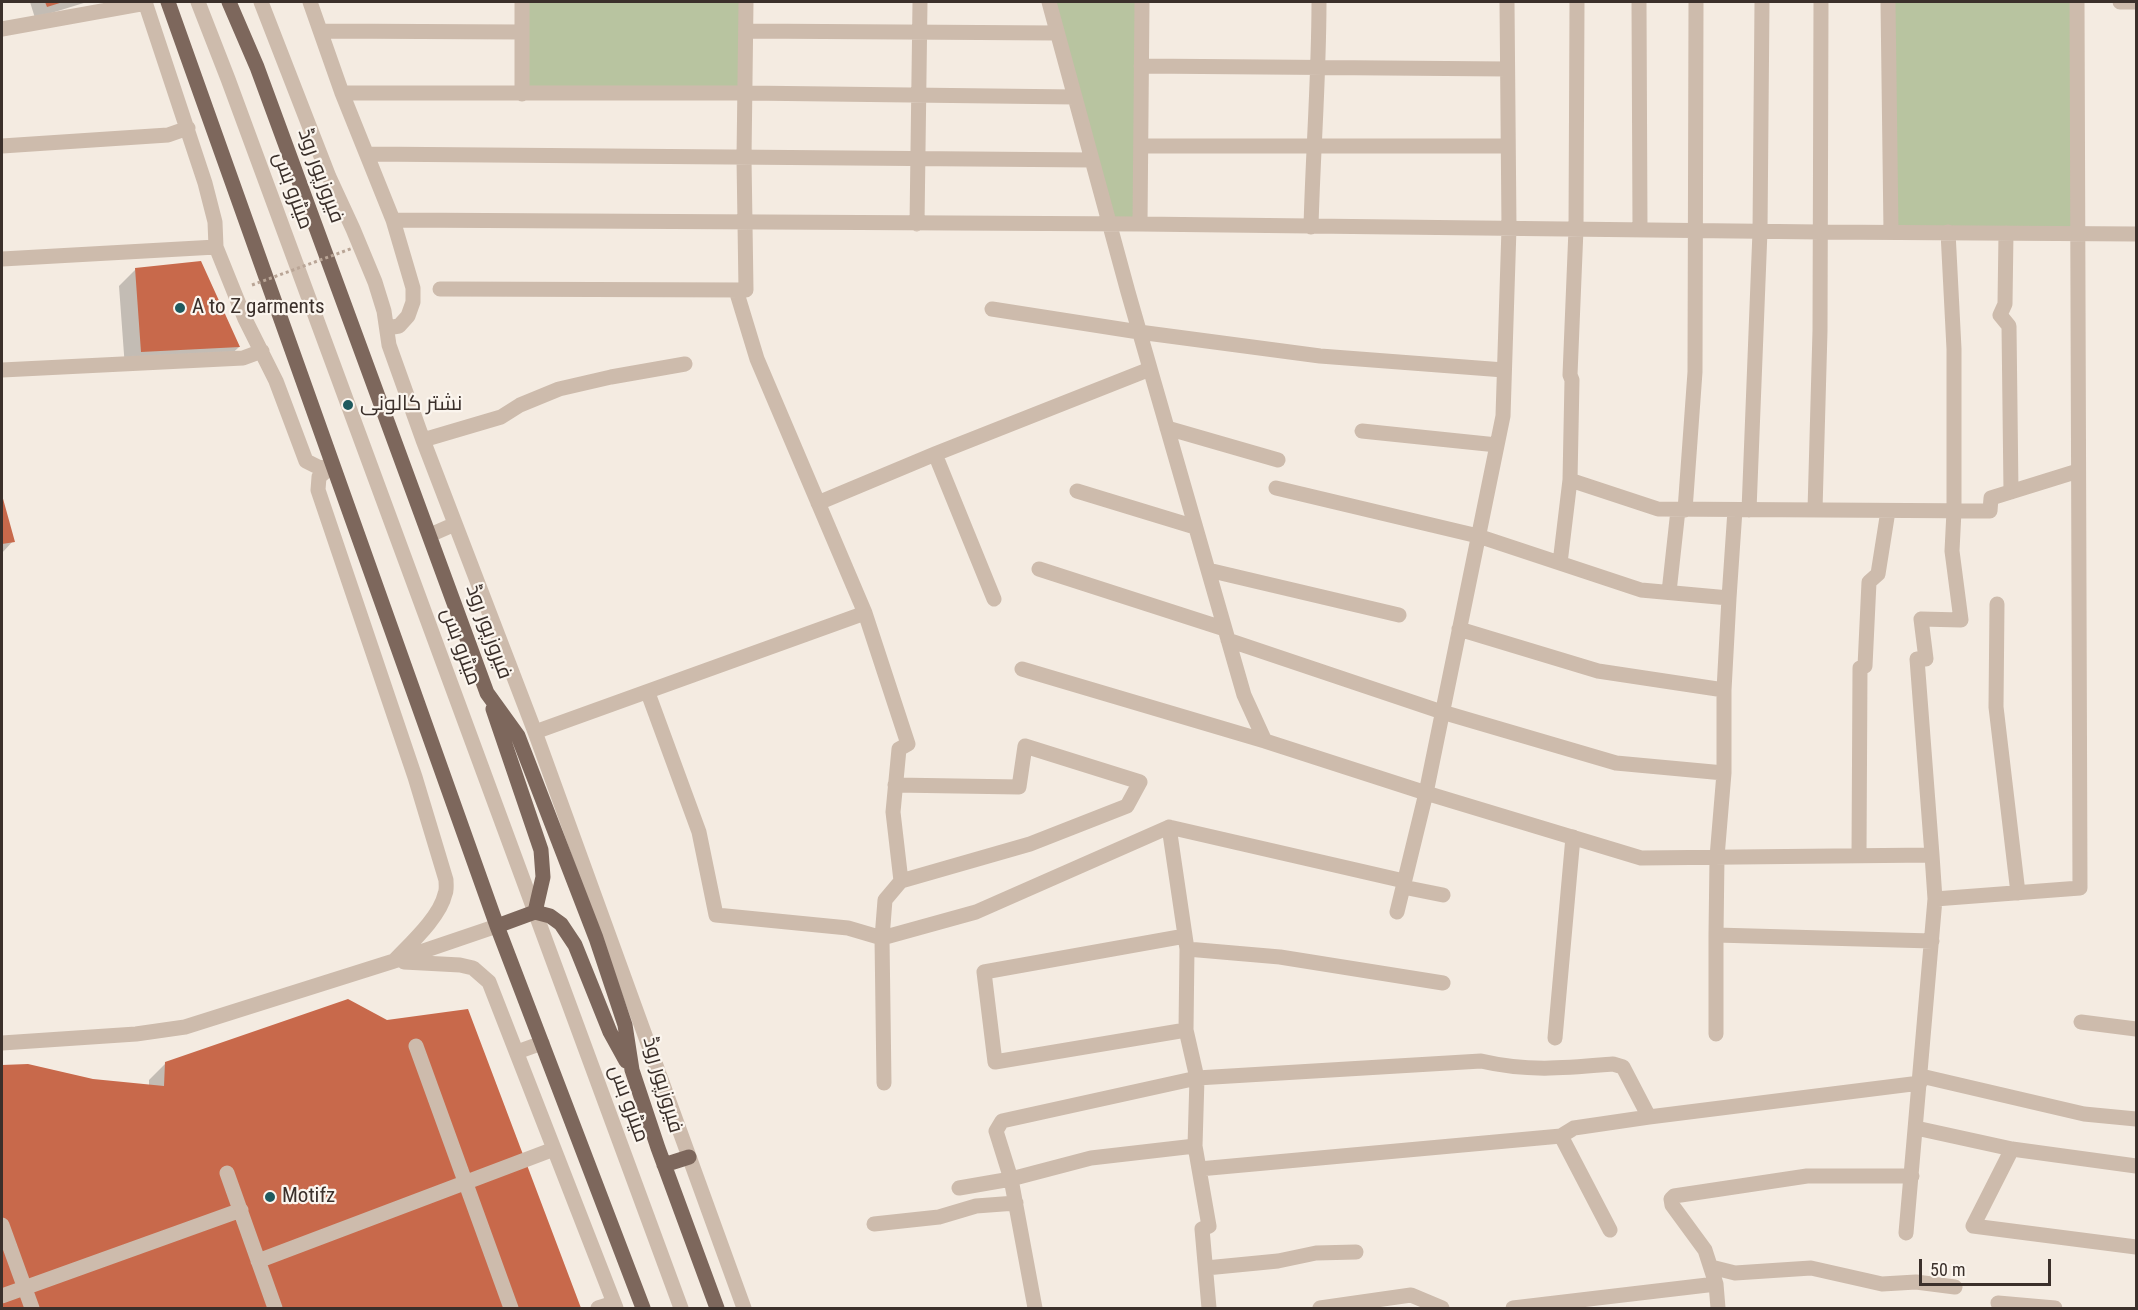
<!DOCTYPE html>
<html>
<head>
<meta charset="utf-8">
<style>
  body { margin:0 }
  #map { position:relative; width:2138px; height:1310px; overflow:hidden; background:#f4ebe1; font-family:"Roboto Condensed",sans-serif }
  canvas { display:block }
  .frame { position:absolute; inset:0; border:3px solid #3b302b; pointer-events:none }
  .scale { position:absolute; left:1919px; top:1259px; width:132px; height:27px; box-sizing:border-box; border:3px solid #3b302b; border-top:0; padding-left:8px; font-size:18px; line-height:21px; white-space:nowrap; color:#3b302b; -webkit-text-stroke:4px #fbf5ee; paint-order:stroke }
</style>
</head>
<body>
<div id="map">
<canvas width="2138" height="1310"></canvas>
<div class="frame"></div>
<div class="scale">50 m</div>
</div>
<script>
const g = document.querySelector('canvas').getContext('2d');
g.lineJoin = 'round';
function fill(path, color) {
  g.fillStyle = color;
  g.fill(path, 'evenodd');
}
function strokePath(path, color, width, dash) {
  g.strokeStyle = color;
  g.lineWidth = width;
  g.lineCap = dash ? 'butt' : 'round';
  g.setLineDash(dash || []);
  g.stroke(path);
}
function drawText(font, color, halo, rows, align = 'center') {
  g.font = font + ' "Roboto Condensed",Cairo,sans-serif';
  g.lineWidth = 4.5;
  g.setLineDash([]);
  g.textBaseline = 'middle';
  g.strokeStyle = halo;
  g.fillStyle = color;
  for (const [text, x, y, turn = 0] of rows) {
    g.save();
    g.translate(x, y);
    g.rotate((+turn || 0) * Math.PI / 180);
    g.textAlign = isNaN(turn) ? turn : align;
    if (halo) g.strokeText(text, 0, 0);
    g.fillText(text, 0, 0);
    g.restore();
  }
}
const green = new Path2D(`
  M522 2H746V93L522 94Z
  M1049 2H1142L1140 224H1109Z
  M1888 2H2077V233L1891 232Z`);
const shadow = new Path2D(`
  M30 2H87L35 18Z
  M200 262 239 347 222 363 125 368 119 286 136 269Z
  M2 498 13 541 2 553Z
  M468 1011 580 1308H2V1066L28 1065 92 1080 149 1086V1080L166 1063 387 1021Z`);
const building = new Path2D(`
  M45 2H63L47 7Z
  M201 261 240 347 141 352 135 268Z
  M2 495 15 542 2 544Z
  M348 999 387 1020 468 1009 581 1308H2V1065L28 1064 93 1079 164 1086 165 1062Z`);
const minor = new Path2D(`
  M145 2 205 183 215 222 216 247 245 319 276 381 306 461 320 468 332 466
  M198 2 228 79 681 1308
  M261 2 329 177 353 229 375 282 384 311 389 345 423 440 535 732 744 1308
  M310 2 342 93 393 220 413 288V302L408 316 399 326 387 328
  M1049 2 1128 292 1244 695 1265 741
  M1507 2 1509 228 1503 416 1426 793 1641 858 1932 855 1935 899 2080 888 2077 2
  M1639 2 1640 229
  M1888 2 1891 232
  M2120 2H2136
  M2 29 146 3
  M321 31 522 32
  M746 31 1057 33
  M1141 66 1507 69
  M342 93H746L1075 97
  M522 94V2
  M2 146 168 135 188 128
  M1141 146H1508
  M367 154 1092 160
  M393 220 1140 224 1820 232 2136 234
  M917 224 920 2
  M1140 224 1142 2
  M1311 227C1313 151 1319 77 1319 2
  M2006 233 2005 304 2000 315 2009 326 2011 492
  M2 259 216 247
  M440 289 746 290 744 158 746 2
  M736 290 757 359 865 613 908 744 899 749 893 812 901 881 885 900 882 938 884 1083
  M992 309 1139 332 1320 356 1504 370
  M2 370 243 358 262 351
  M1167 428 1278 460
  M1362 431 1497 445
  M423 440 501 417 520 405 559 389 611 377 685 364
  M935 454 994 599
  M332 466 319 477 318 490 415 777 446 880C446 884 447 890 445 894 440 917 410 944 394 961
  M1570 480 1572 380 1570 375 1576 229 1577 2
  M1276 488 1478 536 1641 590 1729 598 1724 690
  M1077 491 1195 527
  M818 503 935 454 1150 369
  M1685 510 1695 372 1696 2
  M1749 510 1760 231 1762 2
  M1815 510 1820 331 1821 2
  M430 535 455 524
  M1560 563 1570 480 1658 509 1990 511 1991 498 2078 471
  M1039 569 1225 629
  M1208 570 1399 615
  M1669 592 1678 510
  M1729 598 1735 510
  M1997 604 1996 707 2018 893
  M1459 629 1598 671 1724 690V773
  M1228 640 1442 712 1616 763 1724 773 1717 857 1716 935 1932 941
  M1022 669 1265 741 1426 793 1397 912
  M648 693 699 832 716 915 848 928 882 938 976 912 1169 827 1404 881
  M535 732 865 613
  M895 785 1019 787 1025 746 1140 782 1127 806 1030 844 901 881
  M1169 827 1187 949 1186 1030 1197 1078 1195 1146 1209 1226 1202 1229 1209 1308
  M1859 855 1860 668 1865 666 1869 582 1878 574 1888 511
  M1932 855 1917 659H1926L1921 619 1961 620 1952 551 1954 511V349L1948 232
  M1403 887 1443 895
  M1716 935V1034
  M1185 936 984 972 995 1062 1186 1030
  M1187 949 1280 957 1443 983
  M404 962 460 965 473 968 489 982 616 1308
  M2081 1022 2136 1029
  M1555 1038 1573 837
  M2 1043 136 1034 185 1027 394 961 497 926
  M416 1046 511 1308
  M517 1052 542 1043
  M1921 1076 2084 1114 2136 1119
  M1916 1128 2012 1149 2136 1166
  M1561 1136 1574 1128 1649 1117 1920 1083
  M2012 1149 1973 1226 2136 1247
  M1199 1169 1561 1136 1610 1230
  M227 1173 275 1308
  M959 1188 1011 1179 1091 1158 1195 1146
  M874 1224 939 1217 976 1206 1016 1203
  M2 1225 32 1308
  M1906 1233 1935 899
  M258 1261 554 1149
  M1711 1267 1735 1273 1811 1268 1882 1284 1916 1282 1955 1287
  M1206 1268 1278 1261 1316 1253 1356 1252
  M2 1296 241 1210
  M1998 1303 2055 1308
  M598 1308 614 1303
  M1035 1308 1011 1179 996 1131 1002 1121 1197 1078 1481 1061C1528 1072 1566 1068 1613 1064L1623 1067 1649 1117
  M1320 1308 1411 1295 1442 1308
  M1513 1308 1716 1284
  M1718 1308 1716 1284 1705 1250 1672 1205 1671 1199 1674 1196 1807 1176H1912`);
const major = new Path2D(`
  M168 2 497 926 643 1308
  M229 2 257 67 487 693 518 736 596 938 625 1025 632 1070 658 1148 717 1308
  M493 709 541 850 543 877 535 912
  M497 926 535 912 550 916 561 924 575 945 610 1032 626 1061
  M664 1165 689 1157`);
const pathBridge = new Path2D(`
  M252 285 353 248`);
const markers = [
  [180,308,6,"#1f5a5e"],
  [348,405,6,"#1f5a5e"],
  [270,1197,6,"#1f5a5e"]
];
const streetNames = [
  ["فیروزپور روڈ",320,176,70],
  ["میٹرو بس",292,191,70],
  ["فیروزپور روڈ",488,632,70],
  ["میٹرو بس",460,647,70],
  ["فیروزپور روڈ",662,1085,74],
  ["میٹرو بس",628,1104,70]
];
const poiNames = [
  ["A to Z garments",192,308],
  ["نشتر کالونی",360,405],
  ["Motifz",282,1197]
];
fill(green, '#b8c4a0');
fill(shadow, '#0003');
fill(building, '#c8694b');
strokePath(minor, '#cdbbac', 15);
strokePath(major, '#7d675c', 15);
strokePath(pathBridge, '#b9a596', 3, [3, 3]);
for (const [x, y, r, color] of markers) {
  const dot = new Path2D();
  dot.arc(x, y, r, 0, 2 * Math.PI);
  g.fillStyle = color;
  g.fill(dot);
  strokePath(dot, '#fbf5ee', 2);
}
drawText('21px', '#3b302b', '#fbf5ee', streetNames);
drawText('21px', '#3b302b', '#fbf5ee', poiNames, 'left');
</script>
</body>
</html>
